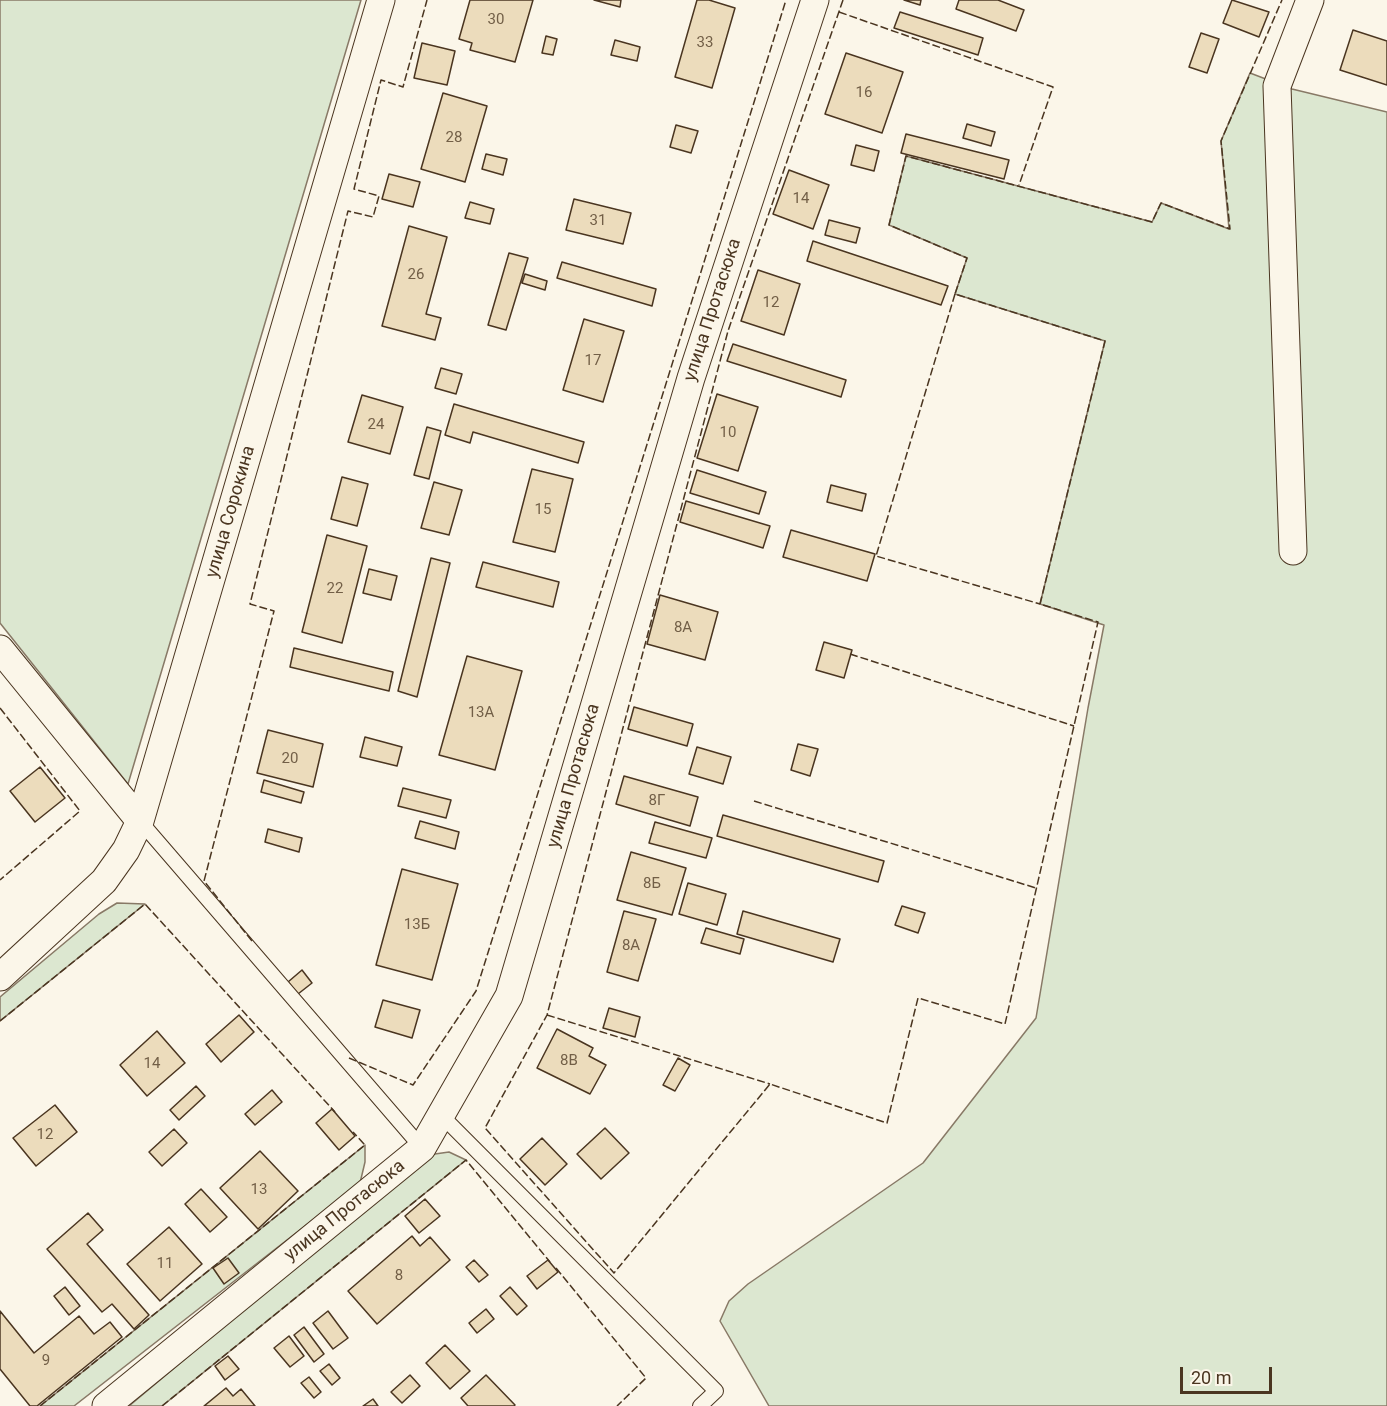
<!DOCTYPE html>
<html>
<head>
<meta charset="utf-8">
<style>
  body { margin:0 }
  #map { position:relative; width:1387px; height:1406px; overflow:hidden; background:#fbf6e9; font-family:Roboto,sans-serif }
  canvas { display:block }
  .scale { position:absolute; left:1180px; top:1367px; width:92px; height:27px; box-sizing:border-box; border:3px solid #4a3520; border-top:0; padding-left:8px; font-size:18px; line-height:21px; white-space:nowrap; color:#4a3520; -webkit-text-stroke:4px #fbf6e9; paint-order:stroke }
</style>
</head>
<body>
<div id="map">
<canvas width="1387" height="1406"></canvas>
<div class="scale">20 m</div>
</div>
<script>
const g = document.querySelector('canvas').getContext('2d');
g.lineJoin = 'round';
function fill(path, color) {
  g.fillStyle = color;
  g.fill(path, 'evenodd');
}
function strokePath(path, color, width, dash) {
  g.strokeStyle = color;
  g.lineWidth = width;
  g.lineCap = dash ? 'butt' : 'round';
  g.setLineDash(dash || []);
  g.stroke(path);
}
function drawText(font, color, halo, rows, align = 'center') {
  g.font = font + ' Roboto,sans-serif';
  g.lineWidth = 4.5;
  g.setLineDash([]);
  g.textBaseline = 'middle';
  g.strokeStyle = halo;
  g.fillStyle = color;
  for (const [text, x, y, turn = 0] of rows) {
    g.save();
    g.translate(x, y);
    g.rotate((+turn || 0) * Math.PI / 180);
    g.textAlign = isNaN(turn) ? turn : align;
    if (halo) g.strokeText(text, 0, 0);
    g.fillText(text, 0, 0);
    g.restore();
  }
}
const green = new Path2D(`
  M0 0H361L128 784 0 623Z
  M1250 73 1292 89 1387 112V1406H769L720 1321 729 1301 748 1284 923 1163 1036 1018 1088 708 1104 625 1040 604 1105 341 955 294 967 258 889 225 906 156 1152 222 1161 203 1229 229 1221 141Z
  M117 903 145 904 0 1021V997L99 914Z
  M365 1145V1162L360 1183 74 1406H40Z
  M449 1152 466 1160 162 1406H129L428 1155Z`);
const building = new Path2D(`
  M470 0H533L515 62 470 50 472 43 459 39Z
  M594 0H621L620 7Z
  M697 0H709L735 8 712 88 675 77Z
  M904 0H921L920 5Z
  M959 0H998L1024 10 1016 31 956 9Z
  M1232 0 1269 12 1259 37 1223 23Z
  M900 12 983 38 978 55 894 28Z
  M1353 30 1387 41V85L1340 70Z
  M1201 33 1219 39 1207 73 1189 67Z
  M546 36 557 39 553 55 542 53Z
  M615 40 640 47 637 61 611 55Z
  M422 43 455 51 447 85 414 78Z
  M846 53 903 72 882 133 825 114Z
  M443 93 487 106 465 182 421 169Z
  M967 124 995 132 991 146 963 138Z
  M676 125 698 131 691 153 670 147Z
  M906 134 1009 160 1004 179 901 153Z
  M856 145 879 151 874 171 851 165Z
  M486 154 507 159 503 175 482 169Z
  M789 170 829 185 813 229 773 214Z
  M389 174 420 182 413 207 382 199Z
  M574 199 631 213 623 244 566 230Z
  M470 202 494 209 490 224 465 218Z
  M829 220 860 228 856 243 825 235Z
  M409 226 447 237 426 314 441 318 435 340 382 326Z
  M813 241 948 286 941 305 807 261Z
  M509 253 528 258 506 330 488 325Z
  M562 262 656 289 652 306 557 278Z
  M758 270 800 284 784 335 741 321Z
  M525 274 547 281 545 290 522 283Z
  M584 319 624 331 603 402 563 390Z
  M733 344 846 380 841 397 727 361Z
  M441 368 462 374 456 394 435 388Z
  M717 394 758 407 738 471 697 458Z
  M362 395 403 407 390 454 348 442Z
  M454 404 584 442 578 463 473 432 470 443 445 435Z
  M427 427 441 431 429 479 414 475Z
  M532 469 573 479 555 552 513 542Z
  M697 470 766 492 759 514 690 493Z
  M342 477 368 484 357 526 331 519Z
  M434 482 462 490 449 535 421 528Z
  M831 485 866 494 862 511 827 502Z
  M686 501 770 526 763 548 680 522Z
  M791 530 875 554 867 581 783 557Z
  M327 535 367 546 342 643 302 632Z
  M431 558 450 563 417 697 398 691Z
  M483 562 559 582 553 607 476 587Z
  M369 569 397 576 391 600 363 593Z
  M660 595 718 612 705 660 647 644Z
  M824 642 852 650 844 678 816 670Z
  M294 648 393 672 389 691 290 667Z
  M467 656 522 671 495 770 439 755Z
  M634 707 693 724 687 746 628 729Z
  M268 730 323 744 313 787 257 773Z
  M365 737 402 747 397 766 360 757Z
  M798 744 818 749 810 776 791 770Z
  M697 747 731 757 723 784 689 774Z
  M40 767 65 798 35 822 10 791Z
  M624 776 698 797 690 826 616 804Z
  M264 780 304 792 301 803 261 792Z
  M403 788 451 800 446 818 398 806Z
  M723 815 884 861 878 882 717 836Z
  M420 821 459 832 455 849 415 838Z
  M655 822 712 838 706 858 649 843Z
  M268 829 302 838 299 852 265 842Z
  M631 852 686 868 672 915 617 900Z
  M402 869 458 884 432 980 376 965Z
  M688 883 726 894 717 925 679 914Z
  M902 906 925 913 918 933 895 925Z
  M624 911 656 919 638 981 607 972Z
  M743 911 840 939 833 962 737 934Z
  M706 928 744 939 740 954 701 943Z
  M302 970 312 983 298 994 288 982Z
  M383 1000 420 1010 412 1038 375 1027Z
  M609 1008 640 1017 635 1037 603 1028Z
  M239 1015 254 1032 221 1062 206 1044Z
  M557 1029 593 1048 589 1056 606 1065 590 1094 537 1068Z
  M157 1031 185 1063 147 1096 120 1065Z
  M678 1058 690 1065 675 1091 663 1085Z
  M196 1086 205 1096 179 1120 170 1110Z
  M272 1090 282 1102 255 1125 245 1114Z
  M55 1105 77 1132 36 1166 13 1138Z
  M332 1109 355 1136 339 1150 316 1123Z
  M605 1128 629 1153 601 1179 577 1154Z
  M174 1129 187 1143 162 1166 149 1152Z
  M542 1138 567 1164 545 1185 520 1159Z
  M260 1151 298 1191 258 1229 220 1188Z
  M201 1189 227 1217 210 1232 185 1204Z
  M425 1199 440 1216 419 1233 405 1216Z
  M88 1213 103 1230 87 1244 149 1315 134 1329 112 1304 102 1312 47 1249Z
  M169 1227 202 1264 160 1301 127 1264Z
  M412 1236 420 1246 430 1237 450 1260 377 1324 348 1291Z
  M228 1258 239 1273 224 1284 213 1268Z
  M474 1260 488 1275 479 1282 466 1267Z
  M548 1260 558 1272 537 1289 527 1276Z
  M65 1287 80 1306 69 1315 54 1296Z
  M510 1287 527 1306 517 1315 500 1296Z
  M486 1309 494 1319 477 1333 469 1323Z
  M0 1311 34 1353 79 1316 94 1334 110 1322 122 1337 37 1406H30L0 1369Z
  M328 1311 348 1338 333 1349 313 1323Z
  M304 1327 324 1354 314 1362 294 1335Z
  M289 1336 304 1356 290 1367 274 1348Z
  M445 1345 470 1371 450 1389 426 1363Z
  M228 1356 239 1369 225 1380 215 1366Z
  M329 1364 340 1378 332 1385 320 1371Z
  M410 1375 420 1386 402 1403 391 1392Z
  M486 1375 515 1405 514 1406H468L461 1398Z
  M309 1377 321 1392 314 1398 301 1383Z
  M226 1388 233 1396 241 1389 255 1406H204Z
  M373 1399 378 1406H363Z`);
const lane = new Path2D(`
  M140 821 422 1148
  M441 1115 716 1391 700 1406`);
const street = new Path2D(`
  M1293 551 1277 86 1310 0
  M0 649 140 821
  M0 977 104 881 126 850 140 821 381 0
  M106 1406 422 1148 509 996 691 378 815 0`);
const fence = new Path2D(`
  M843 0 728 331 547 1015 485 1128 614 1273 770 1084 887 1123 918 998 1005 1024 1098 622 1040 604 1105 341 955 294 967 258 889 225 906 156 1152 222 1161 203 1230 229 1221 141 1282 0
  M839 12 1053 87 1019 185
  M955 294 876 556 1040 604
  M850 654 1074 726
  M0 708 80 811 0 880
  M754 801 1036 888
  M252 941 204 881 274 611 250 604 348 211 373 217 379 196 354 189 381 80 403 87 427 0
  M547 1015 770 1084
  M0 1021 145 904 335 1112
  M349 1058 413 1085 476 991 786 0
  M556 1268 646 1378 617 1406
  M40 1406 365 1145 353 1132
  M162 1406 466 1160 550 1262`);
const numberNames = [
  ["30",496,20],
  ["33",705,43],
  ["16",864,93],
  ["28",454,138],
  ["14",801,199],
  ["31",598,221],
  ["26",416,275],
  ["12",771,303],
  ["17",593,361],
  ["24",376,425],
  ["10",728,433],
  ["15",543,510],
  ["22",335,589],
  ["8А",683,628],
  ["13А",481,713],
  ["20",290,759],
  ["8Г",657,801],
  ["8Б",652,884],
  ["13Б",417,925],
  ["8А",631,946],
  ["8В",569,1061],
  ["14",152,1064],
  ["12",45,1135],
  ["13",259,1190],
  ["11",165,1264],
  ["8",399,1276],
  ["9",46,1361]
];
const streetNames = [
  ["улица Протасюка",713,310,-72],
  ["улица Сорокина",231,512,-74],
  ["улица Протасюка",574,776,-74],
  ["улица Протасюка",345,1211,-39]
];
fill(green, '#dce7d0');
strokePath(green, '#887966', 1.5);
fill(building, '#ecdcbc');
strokePath(building, '#4a3520', 1.5);
strokePath(lane, '#4a3520', 16);
strokePath(street, '#4a3520', 29);
strokePath(lane, '#fbf6e9', 14);
strokePath(street, '#fbf6e9', 27);
strokePath(fence, '#4a3520', 1.5, [8, 3]);
drawText('15px', '#725f47', null, numberNames);
drawText('18px', '#4a3520', '#fbf6e9', streetNames);
</script>
</body>
</html>
